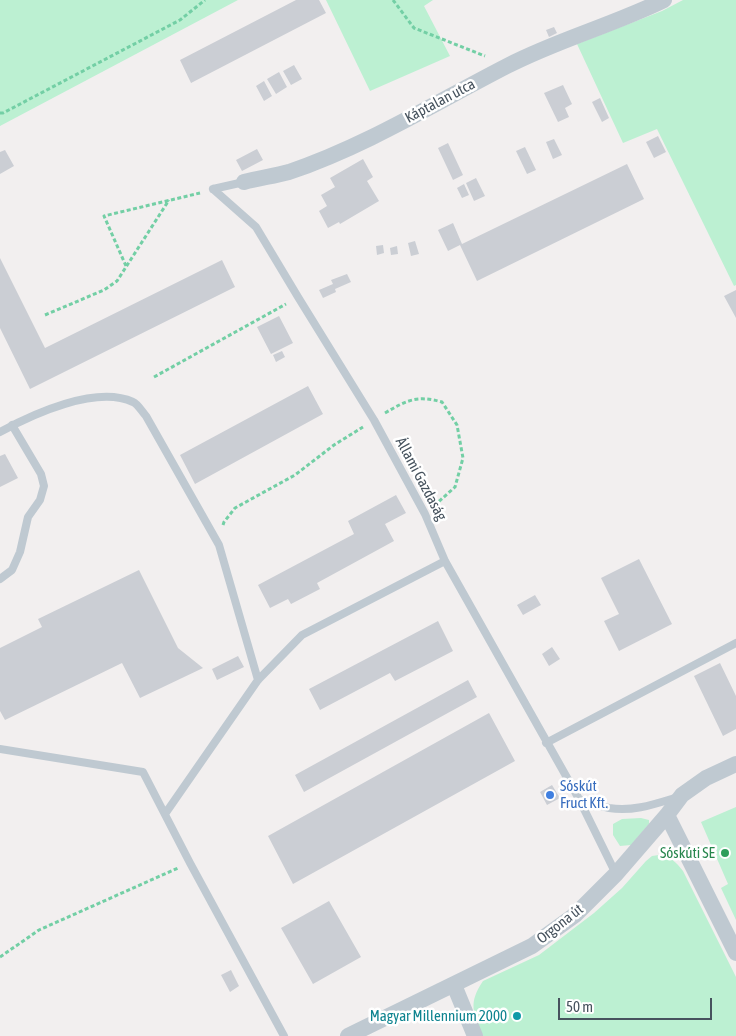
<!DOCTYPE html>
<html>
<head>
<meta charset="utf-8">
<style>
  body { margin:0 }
  #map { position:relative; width:736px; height:1036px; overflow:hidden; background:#f2efef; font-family:"Asap Condensed",sans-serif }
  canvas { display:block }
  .scale { position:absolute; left:558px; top:998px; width:154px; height:22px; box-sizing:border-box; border:2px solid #46525d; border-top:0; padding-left:6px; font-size:15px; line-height:18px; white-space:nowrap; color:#46525d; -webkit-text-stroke:4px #fff; paint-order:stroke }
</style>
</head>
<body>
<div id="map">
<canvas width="736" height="1036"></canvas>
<div class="scale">50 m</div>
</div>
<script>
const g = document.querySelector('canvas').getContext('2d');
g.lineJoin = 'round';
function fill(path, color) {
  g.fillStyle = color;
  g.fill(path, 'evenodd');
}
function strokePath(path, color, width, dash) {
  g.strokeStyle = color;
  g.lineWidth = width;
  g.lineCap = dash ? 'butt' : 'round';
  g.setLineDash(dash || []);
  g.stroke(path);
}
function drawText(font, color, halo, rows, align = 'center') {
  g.font = font + ' "Asap Condensed",sans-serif';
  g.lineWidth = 5;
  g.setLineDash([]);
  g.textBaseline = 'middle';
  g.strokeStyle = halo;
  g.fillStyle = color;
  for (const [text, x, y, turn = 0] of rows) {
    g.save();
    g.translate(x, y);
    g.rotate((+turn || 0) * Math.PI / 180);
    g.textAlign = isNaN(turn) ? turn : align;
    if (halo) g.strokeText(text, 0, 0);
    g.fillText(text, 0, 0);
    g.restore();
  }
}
const green = new Path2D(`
  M0 0H238L0 126Z
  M326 0H433L424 6 450 56 370 91Z
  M683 0H736V285L734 286 657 129 623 143 577 44 662 11Z
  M736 807V920L721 888 728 884 701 822Z
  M641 818 649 820V824L631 845 620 846 613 835V824L622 819Z
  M659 855C670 856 676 862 683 871L736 977V1036H483C473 1013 468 1003 483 981L539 955 594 913 622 888 646 861 652 856Z`);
const building = new Path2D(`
  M296 0H319L326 13 191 83 180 60Z
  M554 27 557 33 549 37 546 30Z
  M294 65 302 79 291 85 283 71Z
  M279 72 287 87 276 94 267 79Z
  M264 81 272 96 264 101 256 86Z
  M563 85 572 104 565 108 569 117 558 122 544 93Z
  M600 98 609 118 602 122 592 102Z
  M658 136 666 152 654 158 646 142Z
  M554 139 562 155 553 159 546 142Z
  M448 143 463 175 453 180 438 148Z
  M525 147 536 170 527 174 516 151Z
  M257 149 263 160 242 171 236 160Z
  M5 150 14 166 0 174V152Z
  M363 159 373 177 367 181 379 201 340 224 339 222 328 228 319 211 327 206 321 195 335 187 330 178Z
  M627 164 644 199 477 281 460 245 448 251 438 230 453 223 462 244Z
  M476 178 485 196 474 201 466 183Z
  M464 184 469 195 462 198 457 188Z
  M415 241 419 254 411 256 408 243Z
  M383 245 384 253 377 255 376 246Z
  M397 246 398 254 391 255 390 248Z
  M0 258 45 348 222 260 235 287 30 389 0 328Z
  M347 274 351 282 335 289 336 292 323 298 319 290 333 284 331 280Z
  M736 290V318L724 296Z
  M279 316 293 343 271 354 257 327Z
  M282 351 285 357 276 362 273 355Z
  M308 386 323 414 195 484 180 455Z
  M5 454 18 478 0 487V456Z
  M396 495 406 513 385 524 394 541 317 583 320 589 291 604 288 599 270 608 258 585 354 534 348 521Z
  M639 559 672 624 619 651 604 621 619 614 601 578Z
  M139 570 178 648 203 668 140 698 122 663 5 720 0 711V648L42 627 38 619Z
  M535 595 541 605 523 615 517 605Z
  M438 621 453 651 395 681 390 673 320 710 309 689Z
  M552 647 560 659 549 666 542 654Z
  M238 656 244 667 217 680 212 669Z
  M720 663 736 696V729L723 736 694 676Z
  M468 680 477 697 304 792 295 775Z
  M489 713 515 761 293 884 268 836Z
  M552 785 560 798 547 805 540 792Z
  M329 901 361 957 313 984 281 928Z
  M231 970 239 986 230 992 221 975Z`);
const path = new Path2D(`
  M393 0 414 28 485 56
  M0 113H3L180 20 205 0
  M126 266 104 216 200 193
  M45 315 104 290 117 281 169 200
  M154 377 286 304
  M385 413C407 400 417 395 442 402L457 425 463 458 455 487 435 505
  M223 525 224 522 235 508 295 475 334 445 363 427
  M0 957 39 930 178 868`);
const lane = new Path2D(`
  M213 189 256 227 298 297 374 420 425 514 445 561 579 799 616 874
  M213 189 244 182
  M0 432C33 414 96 385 133 402 138 404 142 412 146 416L219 545 258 680
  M0 579 12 570 20 552 28 517 40 500 44 486 41 474 12 425
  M546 743 736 643
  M0 749 143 772 190 863 284 1036
  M579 799C588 802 599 806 609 808 633 812 655 804 678 797
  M165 814 258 680 302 635 445 561`);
const street = new Path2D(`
  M244 182C259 178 274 176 289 172 366 146 435 103 507 66 557 40 613 25 664 0
  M667 815 736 953
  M454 985 475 1036
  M348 1036 532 946 575 915 616 874 667 815 682 795 706 778 736 764`);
const markers = [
  [550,795,5,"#3f7fe0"],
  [725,853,5,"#2e9e5b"],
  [517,1016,5,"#0f9aa8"]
];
const streetNames = [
  ["Káptalan utca",440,101,-28],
  ["Állami Gazdaság",421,479,62],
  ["Orgona út",560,924,-38]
];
const shopNames = [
  ["Sóskút",560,786],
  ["Fruct Kft.",560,803]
];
const leisureNames = [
  ["Sóskúti SE",715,853]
];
const cultureNames = [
  ["Magyar Millennium 2000",507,1016]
];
fill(green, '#bcf0d2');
fill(building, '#cbced4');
strokePath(path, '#73cfa5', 3, [4, 2.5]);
strokePath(lane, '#bfc9d1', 8);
strokePath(street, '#bfc9d1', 16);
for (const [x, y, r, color] of markers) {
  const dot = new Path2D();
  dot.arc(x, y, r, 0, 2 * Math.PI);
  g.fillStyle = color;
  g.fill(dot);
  strokePath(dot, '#fff', 2);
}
drawText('15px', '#46525d', '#fff', streetNames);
drawText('15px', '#366cbe', '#fff', shopNames, 'left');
drawText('15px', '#27864d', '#fff', leisureNames, 'right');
drawText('15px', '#0d838f', '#fff', cultureNames, 'right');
</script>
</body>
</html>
